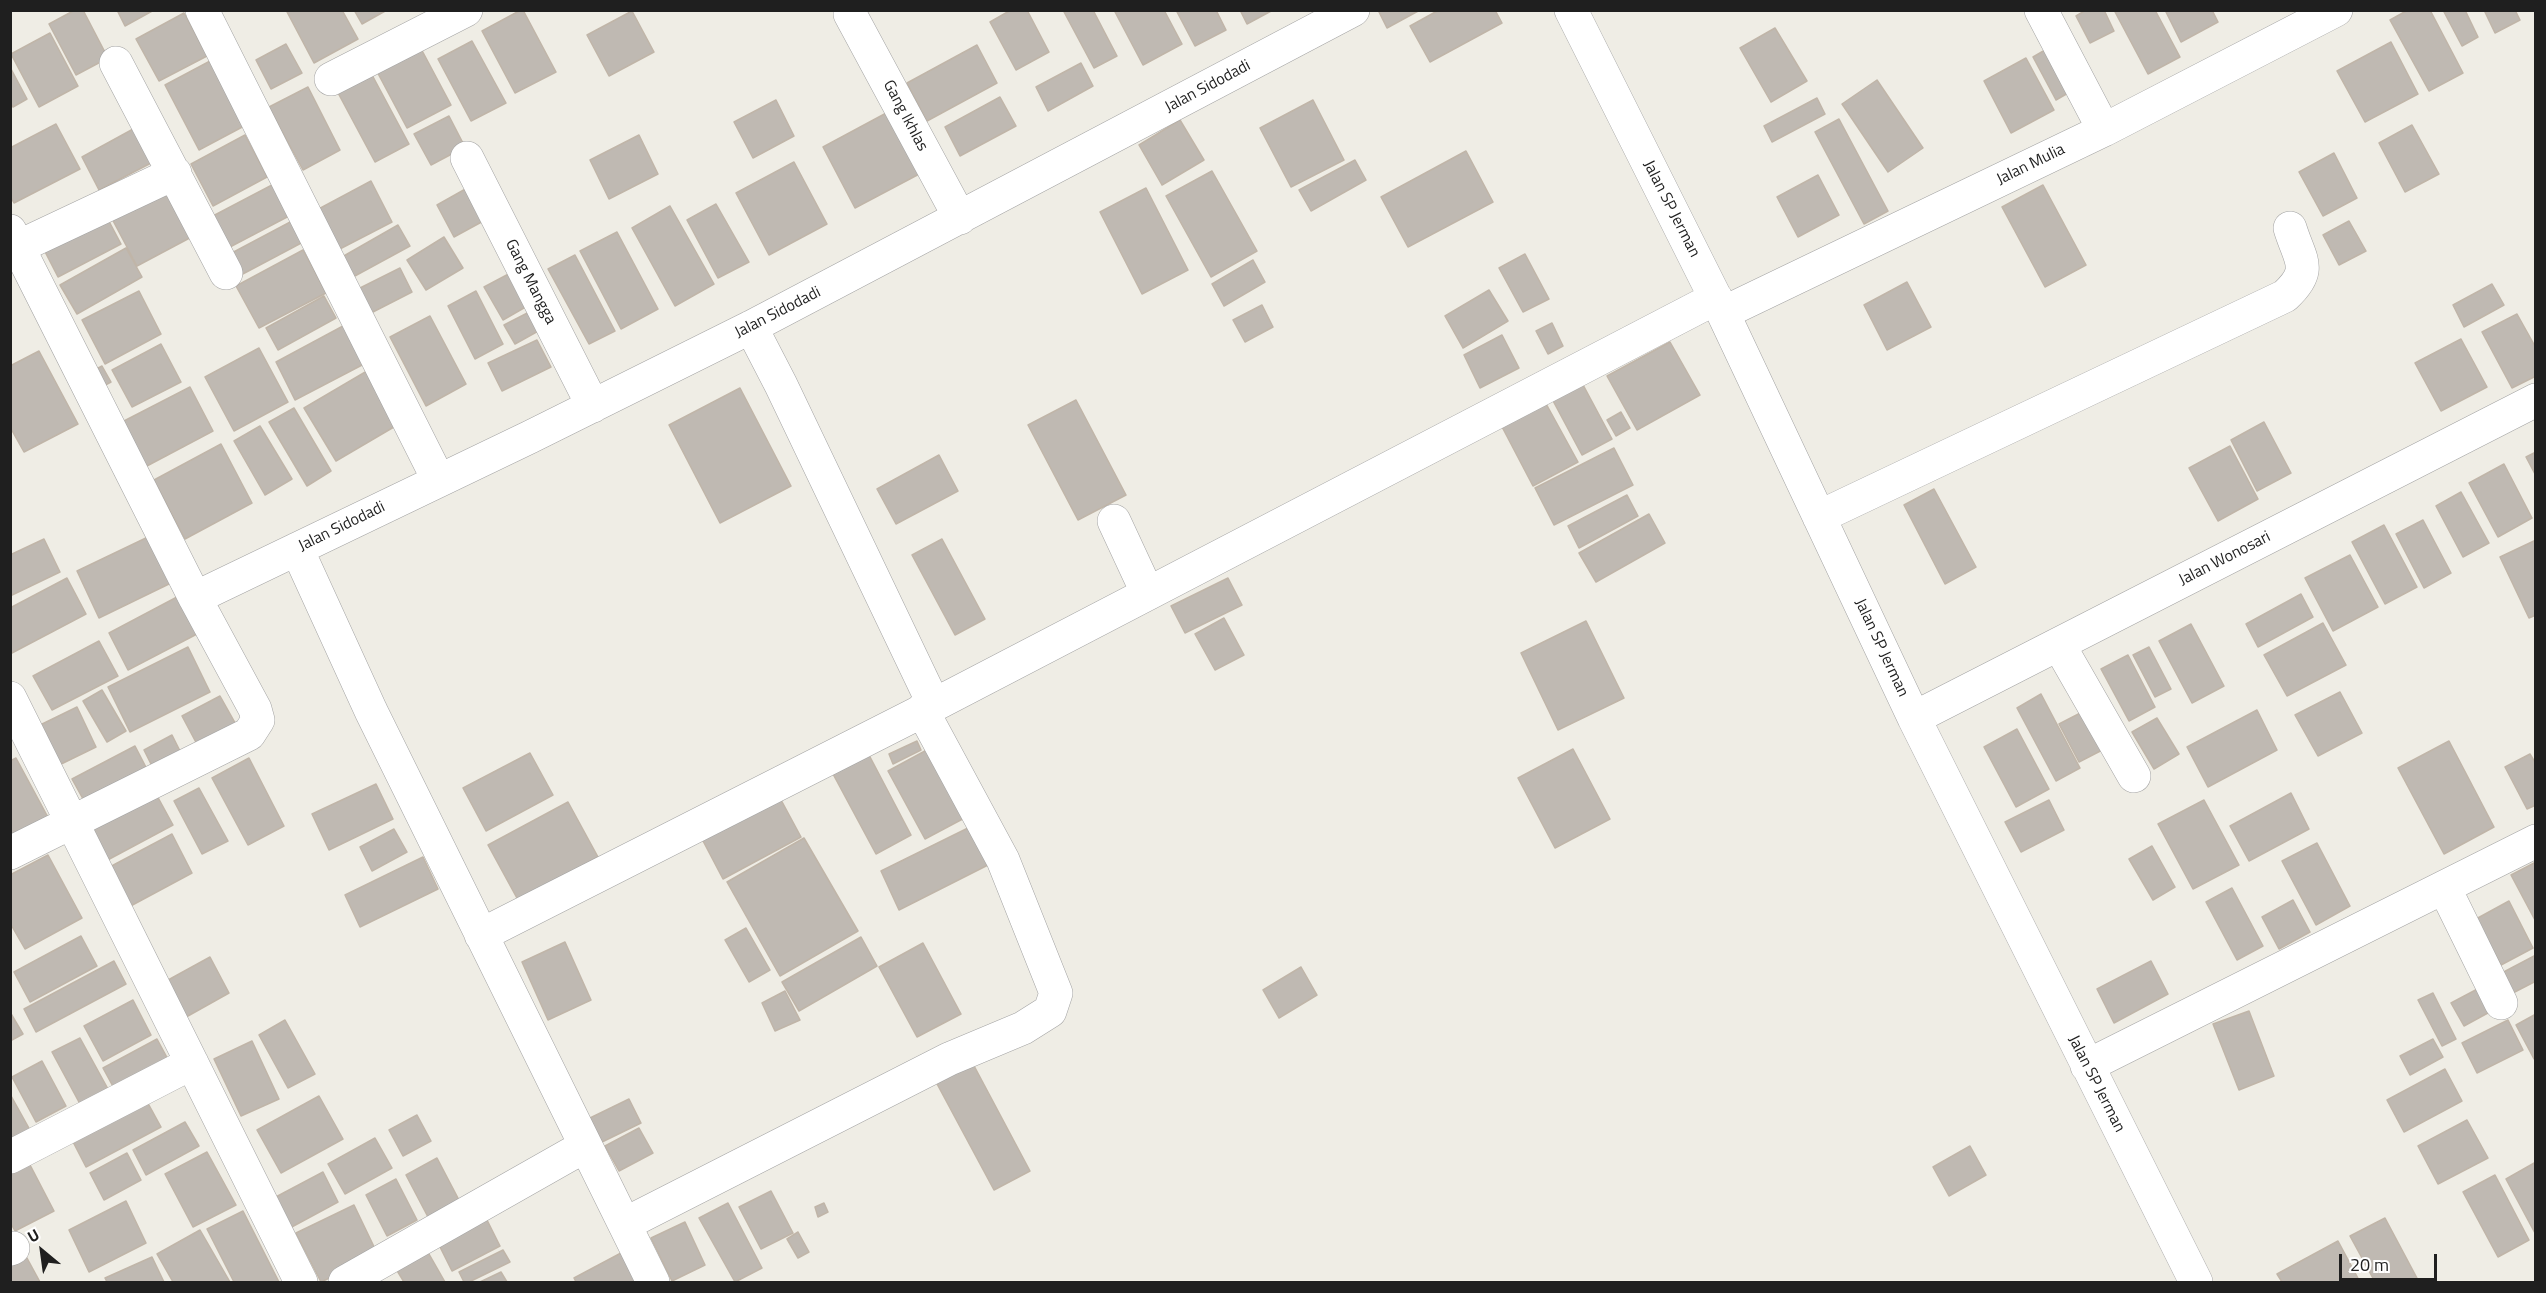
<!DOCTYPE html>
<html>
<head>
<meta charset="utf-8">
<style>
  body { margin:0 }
  #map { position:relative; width:2546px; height:1293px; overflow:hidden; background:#efede5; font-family:"Titillium Web",sans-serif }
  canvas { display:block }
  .frame { position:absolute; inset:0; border:12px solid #1f1f1f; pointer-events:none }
  .north { position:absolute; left:12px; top:1221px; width:60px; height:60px; -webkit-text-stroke:4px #fff; paint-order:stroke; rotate:331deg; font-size:16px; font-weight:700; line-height:24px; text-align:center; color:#1f1f1f }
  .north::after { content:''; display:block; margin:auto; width:21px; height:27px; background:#1f1f1f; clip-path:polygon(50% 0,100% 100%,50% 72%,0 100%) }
  .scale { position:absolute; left:2339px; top:1254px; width:98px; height:27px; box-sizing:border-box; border:3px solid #1f1f1f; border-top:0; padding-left:8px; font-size:18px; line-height:21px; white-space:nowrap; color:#1f1f1f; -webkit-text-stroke:4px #fff; paint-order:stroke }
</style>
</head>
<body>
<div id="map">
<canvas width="2546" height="1293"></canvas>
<div class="frame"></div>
<div class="north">U</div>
<div class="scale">20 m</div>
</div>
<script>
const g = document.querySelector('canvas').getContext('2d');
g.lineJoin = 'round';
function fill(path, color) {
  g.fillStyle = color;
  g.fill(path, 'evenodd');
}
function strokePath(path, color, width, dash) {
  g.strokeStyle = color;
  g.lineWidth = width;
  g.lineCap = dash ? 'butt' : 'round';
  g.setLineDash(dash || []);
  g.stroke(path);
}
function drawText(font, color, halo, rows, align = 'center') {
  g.font = font + ' "Titillium Web",sans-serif';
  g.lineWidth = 6;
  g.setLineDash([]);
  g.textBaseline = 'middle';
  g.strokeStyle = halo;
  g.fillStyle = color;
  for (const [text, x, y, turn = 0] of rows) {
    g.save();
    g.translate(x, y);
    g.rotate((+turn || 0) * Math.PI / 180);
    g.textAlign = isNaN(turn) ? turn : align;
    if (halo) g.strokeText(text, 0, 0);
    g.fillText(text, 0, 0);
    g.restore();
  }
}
const building = new Path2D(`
  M75 10H83L108 58 76 75 49 24Z
  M117 10H154L125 26Z
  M286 10H342L358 39 314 63Z
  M354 10H387L362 24Z
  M521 10H523L556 72 515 93 482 31Z
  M1011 10H1027L1049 52 1016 70 990 22Z
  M1063 10H1093L1117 56 1094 68Z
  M1114 10H1164L1182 44 1143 65Z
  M1176 10H1216L1226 30 1195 46Z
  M1240 10H1273L1247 24Z
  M1382 10H1420L1387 28 1379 12Z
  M1439 10H1495L1502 23 1430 62 1410 26Z
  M2086 10H2104L2114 31 2090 43 2076 16Z
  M2114 10H2155L2180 57 2148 74Z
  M2165 10H2212L2218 22 2181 42Z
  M2408 10H2430L2463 73 2429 91 2390 20Z
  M2443 10H2465L2478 37 2462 46Z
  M2484 10H2515L2520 20 2495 33Z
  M632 11 654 52 609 76 587 35Z
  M184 13 207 56 159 81 136 39Z
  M1775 28 1807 81 1771 102 1740 48Z
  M50 33 78 86 39 107 11 54Z
  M472 41 506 103 471 121 438 59Z
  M2391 42 2418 94 2365 122 2337 71Z
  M418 43 451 105 407 128 374 66Z
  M286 44 302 73 271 89 256 60Z
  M977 45 997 83 927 121 907 83Z
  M2052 46 2075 89 2056 100 2033 57Z
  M2026 58 2054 110 2011 133 1984 81Z
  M212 60 246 125 199 150 165 85Z
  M1081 63 1093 86 1048 111 1036 87Z
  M10 67 27 99 13 107 10 102Z
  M371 73 409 144 375 162 337 91Z
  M1877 80 1923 148 1888 172 1842 104Z
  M308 87 340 150 303 170 269 107Z
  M1000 97 1016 126 960 156 945 127Z
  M1817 98 1825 114 1772 142 1764 126Z
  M776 100 794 136 753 158 734 122Z
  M1313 100 1344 160 1291 187 1260 128Z
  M890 111 923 172 855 208 823 147Z
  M449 116 465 147 431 165 414 134Z
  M1839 119 1888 211 1864 224 1815 132Z
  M1180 120 1204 160 1162 185 1139 145Z
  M56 124 80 169 14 203 10 196V148Z
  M2412 125 2439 174 2405 192 2379 143Z
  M135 128 153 162 99 190 82 157Z
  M245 135 267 177 213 206 191 164Z
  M639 135 658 174 609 199 590 160Z
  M1466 151 1493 202 1408 247 1381 197Z
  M2334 153 2357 198 2323 216 2299 172Z
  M1355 160 1366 180 1311 211 1299 190Z
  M794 162 827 224 769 255 736 193Z
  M1212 171 1257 251 1211 277 1166 196Z
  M1818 175 1839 215 1798 237 1777 197Z
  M371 181 392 222 334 252 313 212Z
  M172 182 199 233 137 266 110 215Z
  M272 185 289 216 228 248 211 217Z
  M2043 185 2086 265 2045 287 2002 207Z
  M469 187 487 219 454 237 437 205Z
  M1146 188 1188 270 1142 294 1100 212Z
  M716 204 749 262 718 278 687 220Z
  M670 206 714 284 675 306 632 228Z
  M103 210 121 244 58 277 40 242Z
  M294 220 305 241 239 276 228 255Z
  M2349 221 2366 251 2339 265 2323 235Z
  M398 225 410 246 353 277 342 257Z
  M617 232 658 309 621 329 580 251Z
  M444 237 463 268 426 290 407 260Z
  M126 248 142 277 77 314 60 285Z
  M303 250 326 293 259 328 236 286Z
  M1525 254 1549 299 1523 312 1499 268Z
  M575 255 615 331 589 344 548 269Z
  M1253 260 1265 282 1224 306 1212 284Z
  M400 268 412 292 369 314 356 290Z
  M518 269 536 301 503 320 484 287Z
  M1907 282 1931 327 1887 350 1864 305Z
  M2492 284 2504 305 2464 327 2453 305Z
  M1489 290 1508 321 1463 348 1445 316Z
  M139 291 161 334 105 364 82 320Z
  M476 291 503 344 475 359 448 306Z
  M324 296 336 318 278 350 266 328Z
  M1262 305 1273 327 1245 342 1233 320Z
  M539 307 549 325 515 344 504 325Z
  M2517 314 2536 348V376L2512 388 2482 332Z
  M430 316 466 384 426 406 390 337Z
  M1552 323 1563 346 1548 354 1536 331Z
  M343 326 364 364 295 400 276 362Z
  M1502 335 1519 368 1480 388 1464 355Z
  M2461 339 2487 387 2441 411 2415 363Z
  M537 340 551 367 502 391 488 363Z
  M1670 342 1700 395 1637 430 1607 376Z
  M161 344 181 382 132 407 112 370Z
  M259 348 288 402 234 431 205 377Z
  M39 351 78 424 24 452 10 427V366Z
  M102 366 111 382 96 390 87 374Z
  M367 371 399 424 336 461 304 408Z
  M1581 381 1612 439 1582 455 1551 397Z
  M190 387 213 431 145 467 122 422Z
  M740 388 791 486 720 523 669 425Z
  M1076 400 1126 495 1078 520 1028 425Z
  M1544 400 1578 462 1533 486 1500 423Z
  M294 408 331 471 307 486 269 422Z
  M1621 412 1630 428 1616 436 1607 420Z
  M2264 422 2291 473 2257 491 2231 440Z
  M260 426 292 479 265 495 234 441Z
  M221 444 252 503 185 539 154 480Z
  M2230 446 2258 499 2218 521 2189 468Z
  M1614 448 1633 485 1554 525 1535 488Z
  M2536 452V476L2526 457Z
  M939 455 958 491 896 524 877 489Z
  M2504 464 2532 518 2498 537 2469 483Z
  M1934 489 1976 567 1945 584 1904 505Z
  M2461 492 2489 543 2463 557 2436 506Z
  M1627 495 1638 516 1579 548 1568 526Z
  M1649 514 1665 543 1596 582 1579 553Z
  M2423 520 2451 573 2424 588 2396 534Z
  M2384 525 2417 587 2385 604 2352 542Z
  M148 537 171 583 99 618 77 571Z
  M44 539 60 572 10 596V555Z
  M942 539 985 619 955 635 912 555Z
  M2536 540V615L2529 618 2500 557Z
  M2350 555 2378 607 2333 631 2305 578Z
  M67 578 86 614 10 654V608Z
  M1228 578 1242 605 1185 633 1171 606Z
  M2301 594 2313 617 2258 647 2246 624Z
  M177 597 197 634 128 670 109 633Z
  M1224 618 1244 655 1215 670 1195 634Z
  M1586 621 1624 698 1558 730 1521 653Z
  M2323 623 2346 665 2287 696 2264 655Z
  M2191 624 2224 686 2192 703 2159 641Z
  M99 641 118 676 52 710 33 676Z
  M188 647 210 692 130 732 108 687Z
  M2149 647 2171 689 2155 697 2133 655Z
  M2128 655 2155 707 2129 721 2101 669Z
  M102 690 126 731 107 742 83 701Z
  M2340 692 2362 733 2318 756 2295 715Z
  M2041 694 2080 768 2056 781 2017 708Z
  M220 696 238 728 199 748 182 716Z
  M77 707 96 747 53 768 34 728Z
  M2092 707 2112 745 2079 762 2059 724Z
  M2257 710 2277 750 2208 787 2187 747Z
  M2157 718 2179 754 2154 769 2132 732Z
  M2017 729 2049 789 2016 807 1984 747Z
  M172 735 184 759 156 774 144 750Z
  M917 741 921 750 893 764 889 754Z
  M2449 741 2494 827 2444 854 2398 768Z
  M936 745 972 814 925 839 888 771Z
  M135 746 150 775 88 808 72 779Z
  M1573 749 1610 819 1555 848 1518 778Z
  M530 753 553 795 486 831 463 788Z
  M2530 754 2536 764V805L2527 809 2505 767Z
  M869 755 911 835 876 854 833 774Z
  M16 758 50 821 10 842V761Z
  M249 758 284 826 248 845 212 778Z
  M376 784 393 819 329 850 312 814Z
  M199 788 228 841 202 854 174 801Z
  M155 792 173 825 102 863 84 830Z
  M2291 793 2309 829 2249 861 2230 826Z
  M780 798 801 837 723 879 702 839Z
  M2049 800 2064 830 2021 852 2005 822Z
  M2204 800 2239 865 2193 889 2158 824Z
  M568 802 598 857 518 900 488 845Z
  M970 827 988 865 899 910 881 871Z
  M394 829 407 852 372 871 360 847Z
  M172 834 192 873 125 909 104 870Z
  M804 838 858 931 780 976 727 882Z
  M2317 843 2350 906 2316 925 2282 861Z
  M2152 846 2175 887 2153 900 2129 859Z
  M48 855 82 918 25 949 10 923V875Z
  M423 857 438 889 360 927 345 895Z
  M2536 862V922L2511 875Z
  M2232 888 2263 946 2237 960 2206 902Z
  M2293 900 2310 932 2279 949 2262 917Z
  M2509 901 2533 948 2501 965 2476 919Z
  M746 928 770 970 749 982 725 940Z
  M81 936 97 966 30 1002 14 972Z
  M861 937 877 966 799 1011 782 982Z
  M565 942 591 1000 548 1020 522 962Z
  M923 943 961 1014 917 1037 879 967Z
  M2536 955V981L2509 995 2498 975Z
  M210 957 229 993 179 1021 159 985Z
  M114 961 126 984 36 1032 24 1009Z
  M2151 961 2168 994 2114 1023 2097 989Z
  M1301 967 1317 995 1279 1018 1263 990Z
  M2485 985 2497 1008 2464 1026 2451 1003Z
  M785 991 800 1020 775 1031 762 1003Z
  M2433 993 2456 1039 2442 1046 2418 1000Z
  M133 1000 151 1035 103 1061 84 1026Z
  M2249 1011 2274 1076 2239 1090 2213 1024Z
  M10 1012 23 1034 10 1041Z
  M2536 1014V1058L2534 1059 2516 1025Z
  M285 1020 315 1074 288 1088 259 1035Z
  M2508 1020 2523 1050 2477 1073 2462 1043Z
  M80 1038 108 1089 80 1104 52 1052Z
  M157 1039 170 1063 116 1092 103 1068Z
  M2433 1039 2443 1057 2410 1075 2400 1056Z
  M252 1041 279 1099 241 1116 214 1059Z
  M42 1061 66 1106 36 1122 12 1077Z
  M972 1062 1030 1171 994 1190 936 1082Z
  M2445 1069 2462 1101 2404 1132 2387 1100Z
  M10 1094 30 1130 10 1140Z
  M144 1096 161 1127 86 1167 70 1136Z
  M319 1096 343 1139 281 1173 257 1130Z
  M629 1099 641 1123 602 1142 590 1118Z
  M417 1115 431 1141 403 1156 389 1130Z
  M2467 1120 2488 1158 2438 1184 2418 1146Z
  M185 1122 199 1146 146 1175 133 1150Z
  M639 1128 653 1153 619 1171 605 1146Z
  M375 1138 392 1168 345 1194 328 1164Z
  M1970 1146 1986 1175 1949 1196 1933 1167Z
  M207 1152 236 1205 193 1227 165 1174Z
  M127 1153 141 1180 104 1200 90 1173Z
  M437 1158 459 1200 428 1217 406 1175Z
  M28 1161 54 1211 15 1231 10 1222V1170Z
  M2536 1162V1235L2506 1179Z
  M323 1172 338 1202 288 1229 272 1199Z
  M2495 1175 2529 1240 2498 1257 2463 1192Z
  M396 1179 417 1220 387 1236 366 1195Z
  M771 1191 793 1233 761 1249 739 1207Z
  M126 1201 146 1243 89 1272 69 1230Z
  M728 1203 762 1268 735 1282 699 1218Z
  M824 1203 828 1212 818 1217 815 1207Z
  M354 1205 378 1255 321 1282 296 1233Z
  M243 1211 279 1282H234L207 1229Z
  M483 1212 500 1246 452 1271 435 1237Z
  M2385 1218 2418 1280 2413 1282H2375L2350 1236Z
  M685 1222 705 1265 672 1281 651 1238Z
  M200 1230 230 1282H173L157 1254Z
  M798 1232 809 1252 798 1258 787 1239Z
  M2338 1241 2360 1282H2282L2277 1274Z
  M21 1247 40 1282H10V1253Z
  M425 1247 445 1282H404L393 1264Z
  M503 1250 510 1262 469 1282H464L459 1272Z
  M621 1253 637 1282H576L574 1278Z
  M152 1257 164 1282H107L105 1278Z
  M501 1272 507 1282H480Z`);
const minor = new Path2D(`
  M202 10 438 479
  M1571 10 1723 313 1914 718 2196 1282
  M2041 10 2104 130
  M850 14 960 218
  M116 63 226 273
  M331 79 466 10
  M467 158 593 406
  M10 231 195 598 255 709 258 720 249 734 10 853
  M18 247 175 173
  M1723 313 2104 130 2336 10
  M751 327 781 385 934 705
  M1819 517 2285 296C2314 269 2300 261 2290 228
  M1114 521 1147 592
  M297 549 371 711 653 1282
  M195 598 530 437 751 327 1353 10
  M2059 645 2134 776
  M10 698 301 1282
  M1914 718 2536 400
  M2444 887 2501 1003
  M481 935 934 705 1716 298
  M2087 1066 2536 841
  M10 1157 192 1063
  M625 1224 949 1059 1023 1028 1050 1011 1056 993 1003 860 922 710
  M10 1249 13 1248
  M345 1282 585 1146`);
const streetNames = [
  ["Jalan Sidodadi",1208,87,-28],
  ["Gang Ikhlas",905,116,62],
  ["Jalan Mulia",2031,165,-26],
  ["Jalan SP Jerman",1671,209,63],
  ["Gang Mangga",530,282,63],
  ["Jalan Sidodadi",778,313,-27],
  ["Jalan Sidodadi",342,527,-26],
  ["Jalan Wonosari",2225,559,-27],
  ["Jalan SP Jerman",1881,648,65],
  ["Jalan SP Jerman",2096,1084,63]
];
fill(building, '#bfb9b2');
strokePath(building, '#c0b5a8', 1.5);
strokePath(minor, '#a3a3a3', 34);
strokePath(minor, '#fff', 33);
drawText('16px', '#1f1f1f', '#fff', streetNames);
</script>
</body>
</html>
